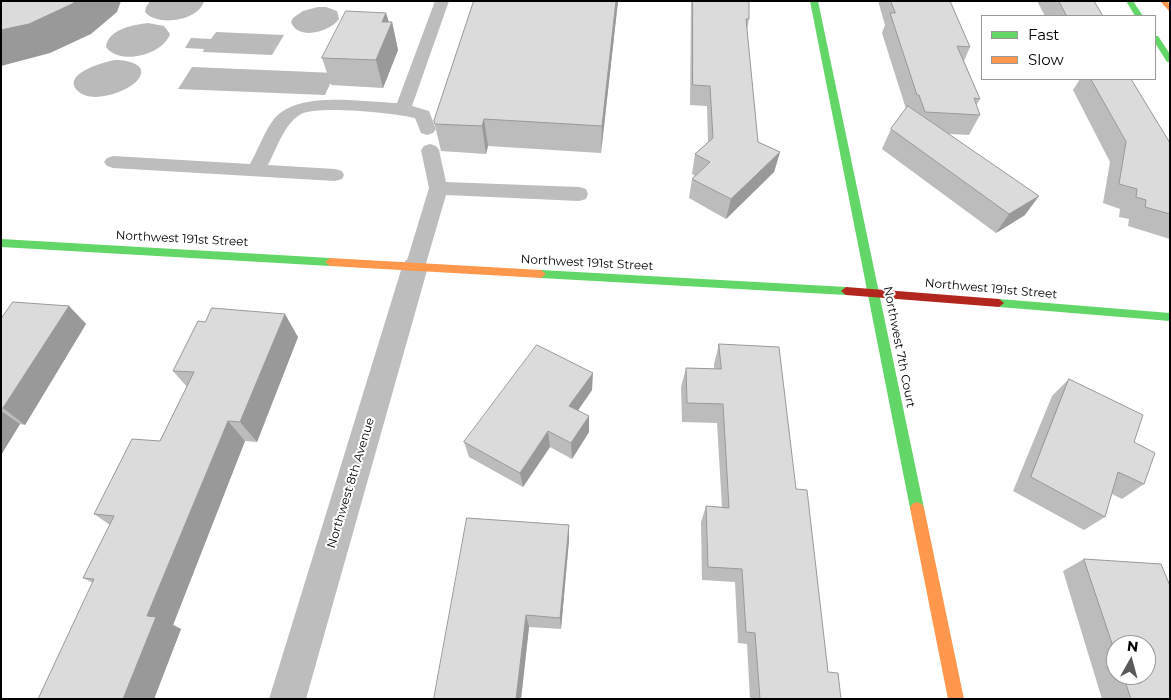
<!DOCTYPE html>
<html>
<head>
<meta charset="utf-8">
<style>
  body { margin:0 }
  #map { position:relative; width:1171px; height:700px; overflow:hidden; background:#fff; font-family:Montserrat,sans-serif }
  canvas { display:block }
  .frame { position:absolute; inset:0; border:2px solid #000; pointer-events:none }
  .legend { position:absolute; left:981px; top:15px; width:175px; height:65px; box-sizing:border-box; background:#fff; border:1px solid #999; margin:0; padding:6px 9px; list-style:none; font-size:15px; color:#000 }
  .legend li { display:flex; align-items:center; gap:10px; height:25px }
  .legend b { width:25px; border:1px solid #999 }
  .north { position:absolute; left:1106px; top:635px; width:50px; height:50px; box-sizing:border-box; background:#fff; border:1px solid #999; border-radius:50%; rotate:7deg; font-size:14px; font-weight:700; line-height:20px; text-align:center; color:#000 }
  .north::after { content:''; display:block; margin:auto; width:18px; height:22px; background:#595959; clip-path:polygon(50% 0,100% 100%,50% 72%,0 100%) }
</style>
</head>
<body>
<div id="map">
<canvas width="1171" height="700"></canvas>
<div class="frame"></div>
<ul class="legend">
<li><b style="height:6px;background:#63d668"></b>Fast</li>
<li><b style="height:6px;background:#ff974d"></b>Slow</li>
</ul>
<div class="north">N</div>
</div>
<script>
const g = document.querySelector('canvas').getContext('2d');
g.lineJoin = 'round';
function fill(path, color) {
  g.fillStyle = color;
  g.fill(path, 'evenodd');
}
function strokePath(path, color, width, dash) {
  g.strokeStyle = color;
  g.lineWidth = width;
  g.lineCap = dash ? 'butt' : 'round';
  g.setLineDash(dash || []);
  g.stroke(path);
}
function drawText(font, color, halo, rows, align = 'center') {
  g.font = font + ' Montserrat,sans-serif';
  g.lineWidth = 4;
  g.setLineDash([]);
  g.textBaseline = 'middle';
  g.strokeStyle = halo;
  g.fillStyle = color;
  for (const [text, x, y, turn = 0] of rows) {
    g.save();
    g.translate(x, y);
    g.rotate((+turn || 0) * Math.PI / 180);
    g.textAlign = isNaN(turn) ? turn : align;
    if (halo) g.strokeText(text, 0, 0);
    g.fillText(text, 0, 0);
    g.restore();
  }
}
const water = new Path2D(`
  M150 1H204C199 21 157 27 145 12L146 7Z
  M318 7H326L337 11 339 19C330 32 298 41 291 22L293 18 303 11Z
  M148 23 164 26 170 34C163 55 120 66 106 47 108 29 133 25 148 23Z
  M216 32 284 35 272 55 203 52 204 49 185 48 191 38 211 39Z
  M116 60C128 60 152 65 136 82 124 93 91 104 78 91 60 74 106 61 116 60Z
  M192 67 335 73 325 95 178 89Z`);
const lane = new Path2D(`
  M435 1H449L412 106 429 111 436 129 433 133 427 135 421 133 415 118C396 113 318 105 301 114 284 124 277 148 268 165L335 169 342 171 344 175 342 179 335 181 113 168 107 166 104 162 107 158 113 156 250 164C258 150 264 132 274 119 298 90 362 102 397 103Z
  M430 144 436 146 439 150 446 182 579 187 586 189 588 194 586 199 579 201 446 195 425 267 422 272 415 275 408 272 405 267 429 188 421 150 424 146Z`);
const street = new Path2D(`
  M415 258 424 260 428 267 306 699H269L402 267 406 260Z`);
const fast = new Path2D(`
  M810 1H818L924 508 922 512 917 514 912 512 910 508Z
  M1126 1H1133L1143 16H1135Z
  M1155 36H1158L1170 54V62H1167L1155 43Z
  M1 239 330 258 335 262 330 266 1 247Z
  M541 270 846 287 851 291 846 295 541 278 536 274Z
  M999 299 1170 313V321L999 307 994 303Z`);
const slow = new Path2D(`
  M1160 1H1167L1170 5V12Z
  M330 258 541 270 546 274 541 278 330 266 325 262Z
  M917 502 922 504 924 508 964 699H948L910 508 912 504Z`);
const jam = new Path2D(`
  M846 287 999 299 1004 303 999 307 846 295 841 291Z`);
const wall = new Path2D(`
  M474 1H618L601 153 488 146 486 154 441 151 434 121Z
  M691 1H749V19L747 30 758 142 780 152 774 172 726 219 689 198 692 179 695 176 692 174 695 154 708 142 707 106 690 105Z
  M878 1H950L970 47 964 61 980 99 976 106 980 115 969 135 949 134 1025 215 996 233 882 149 891 129 906 109 882 33 885 25Z
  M1037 1H1094L1103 16H1045Z
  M386 13 389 22H392L398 50 383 88 331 85 322 58Z
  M1080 79H1131L1170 143V239L1128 226 1129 219 1119 217 1120 209 1103 203 1110 162 1073 90Z
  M69 306 86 324 25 425 20 424 1 455V319Z
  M298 337 257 442 245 441 173 625 181 629 154 699 93 583 83 578 110 525 94 514 160 441 187 387 173 371Z
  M719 344 796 489 828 672 841 699H750L747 644 738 643 735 582 702 580 701 522 706 506 722 507 717 423 682 422 681 387 686 368 714 369V364Z
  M1069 379 1134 442 1144 484 1122 499 1112 494 1105 517 1084 530 1013 491 1052 396Z
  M592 390 578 410 589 432 572 459 550 447 523 487 469 457 464 442Z
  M569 525V540L561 629 529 627 521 699H434Z
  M1084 559 1170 699H1102L1063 571ZM1116 645 1146 675H1116Z`);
const shadedWall = new Path2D(`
  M76 1H121L117 12 91 34 50 53 1 66V30Z
  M616 1H618L601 153 602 126Z
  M386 13 390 27 392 22 398 50 383 88 376 60 382 22Z
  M484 119 488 146 486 154 482 126Z
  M780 152 774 172 726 219 731 199Z
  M1039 196 1025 215 996 233 1009 214Z
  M69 306 86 324 25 425 3 408Z
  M285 314 298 337 257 442 240 422Z
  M593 373 592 390 570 422 569 406Z
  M1 411 20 424 1 455Z
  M589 416V432L572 459 571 443Z
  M228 421 245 441 173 625 181 629 154 699H123L147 616Z
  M548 431 550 447 523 487 520 473Z
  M569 525V540L561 629 560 618Z
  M526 615 529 627 521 699H516Z`);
const building = new Path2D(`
  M1 1H76L72 4 29 24 1 30Z
  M474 1H616L602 126 484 119 482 126 435 124 434 121Z
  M693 1H749V19H746L758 142 780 152 731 199 692 179 710 162 695 154 713 138 710 86 693 85Z
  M891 1H950L970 47 957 46 980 99 974 98 980 115 925 112 919 95H917L890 13H895Z
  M1059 1H1094L1103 16H1067Z
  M346 11 386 13 382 22H392L376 60 322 58Z
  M1091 79H1131L1170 143V214L1145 207 1146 200 1136 197 1137 189 1119 184 1126 142Z
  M908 106 1039 196 1009 214 891 129Z
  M13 302 69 306 3 408H1V319Z
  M212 308 285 314 240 422 228 421 147 616 156 617 123 699H38L94 579 83 578 114 516 94 514 132 439 160 441 194 372 173 371 198 321 205 322Z
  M719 344 779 347 796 489 807 490 828 672 838 673 841 699H760L755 633 746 632 742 569 708 567 706 506 729 508 723 404 687 403 686 368 721 369Z
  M537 345 593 373 569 406 589 416 571 443 548 431 520 473 464 442Z
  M1069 379 1143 415 1134 442 1155 453 1144 484 1118 472 1105 517 1031 477Z
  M467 518 569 525 560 618 526 615 516 699H434Z
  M1084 559 1161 564 1170 586V699H1131L1123 675H1146V645H1116V655Z`);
const streetNames = [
  ["Northwest 191st Street",182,239,3],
  ["Northwest 191st Street",587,263,3],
  ["Northwest 191st Street",991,289,5],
  ["Northwest 7th Court",899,347,79],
  ["Northwest 8th Avenue",351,483,-73]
];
fill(water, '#bababa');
fill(lane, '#bdbdbd');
fill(street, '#bdbdbd');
fill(fast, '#63d668');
fill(slow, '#ff974d');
fill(jam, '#b3261e');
fill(wall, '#bcbcbc');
fill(shadedWall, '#999');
fill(building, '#dbdbdb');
strokePath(building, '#999', 1);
drawText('12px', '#000', '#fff', streetNames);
</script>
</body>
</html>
